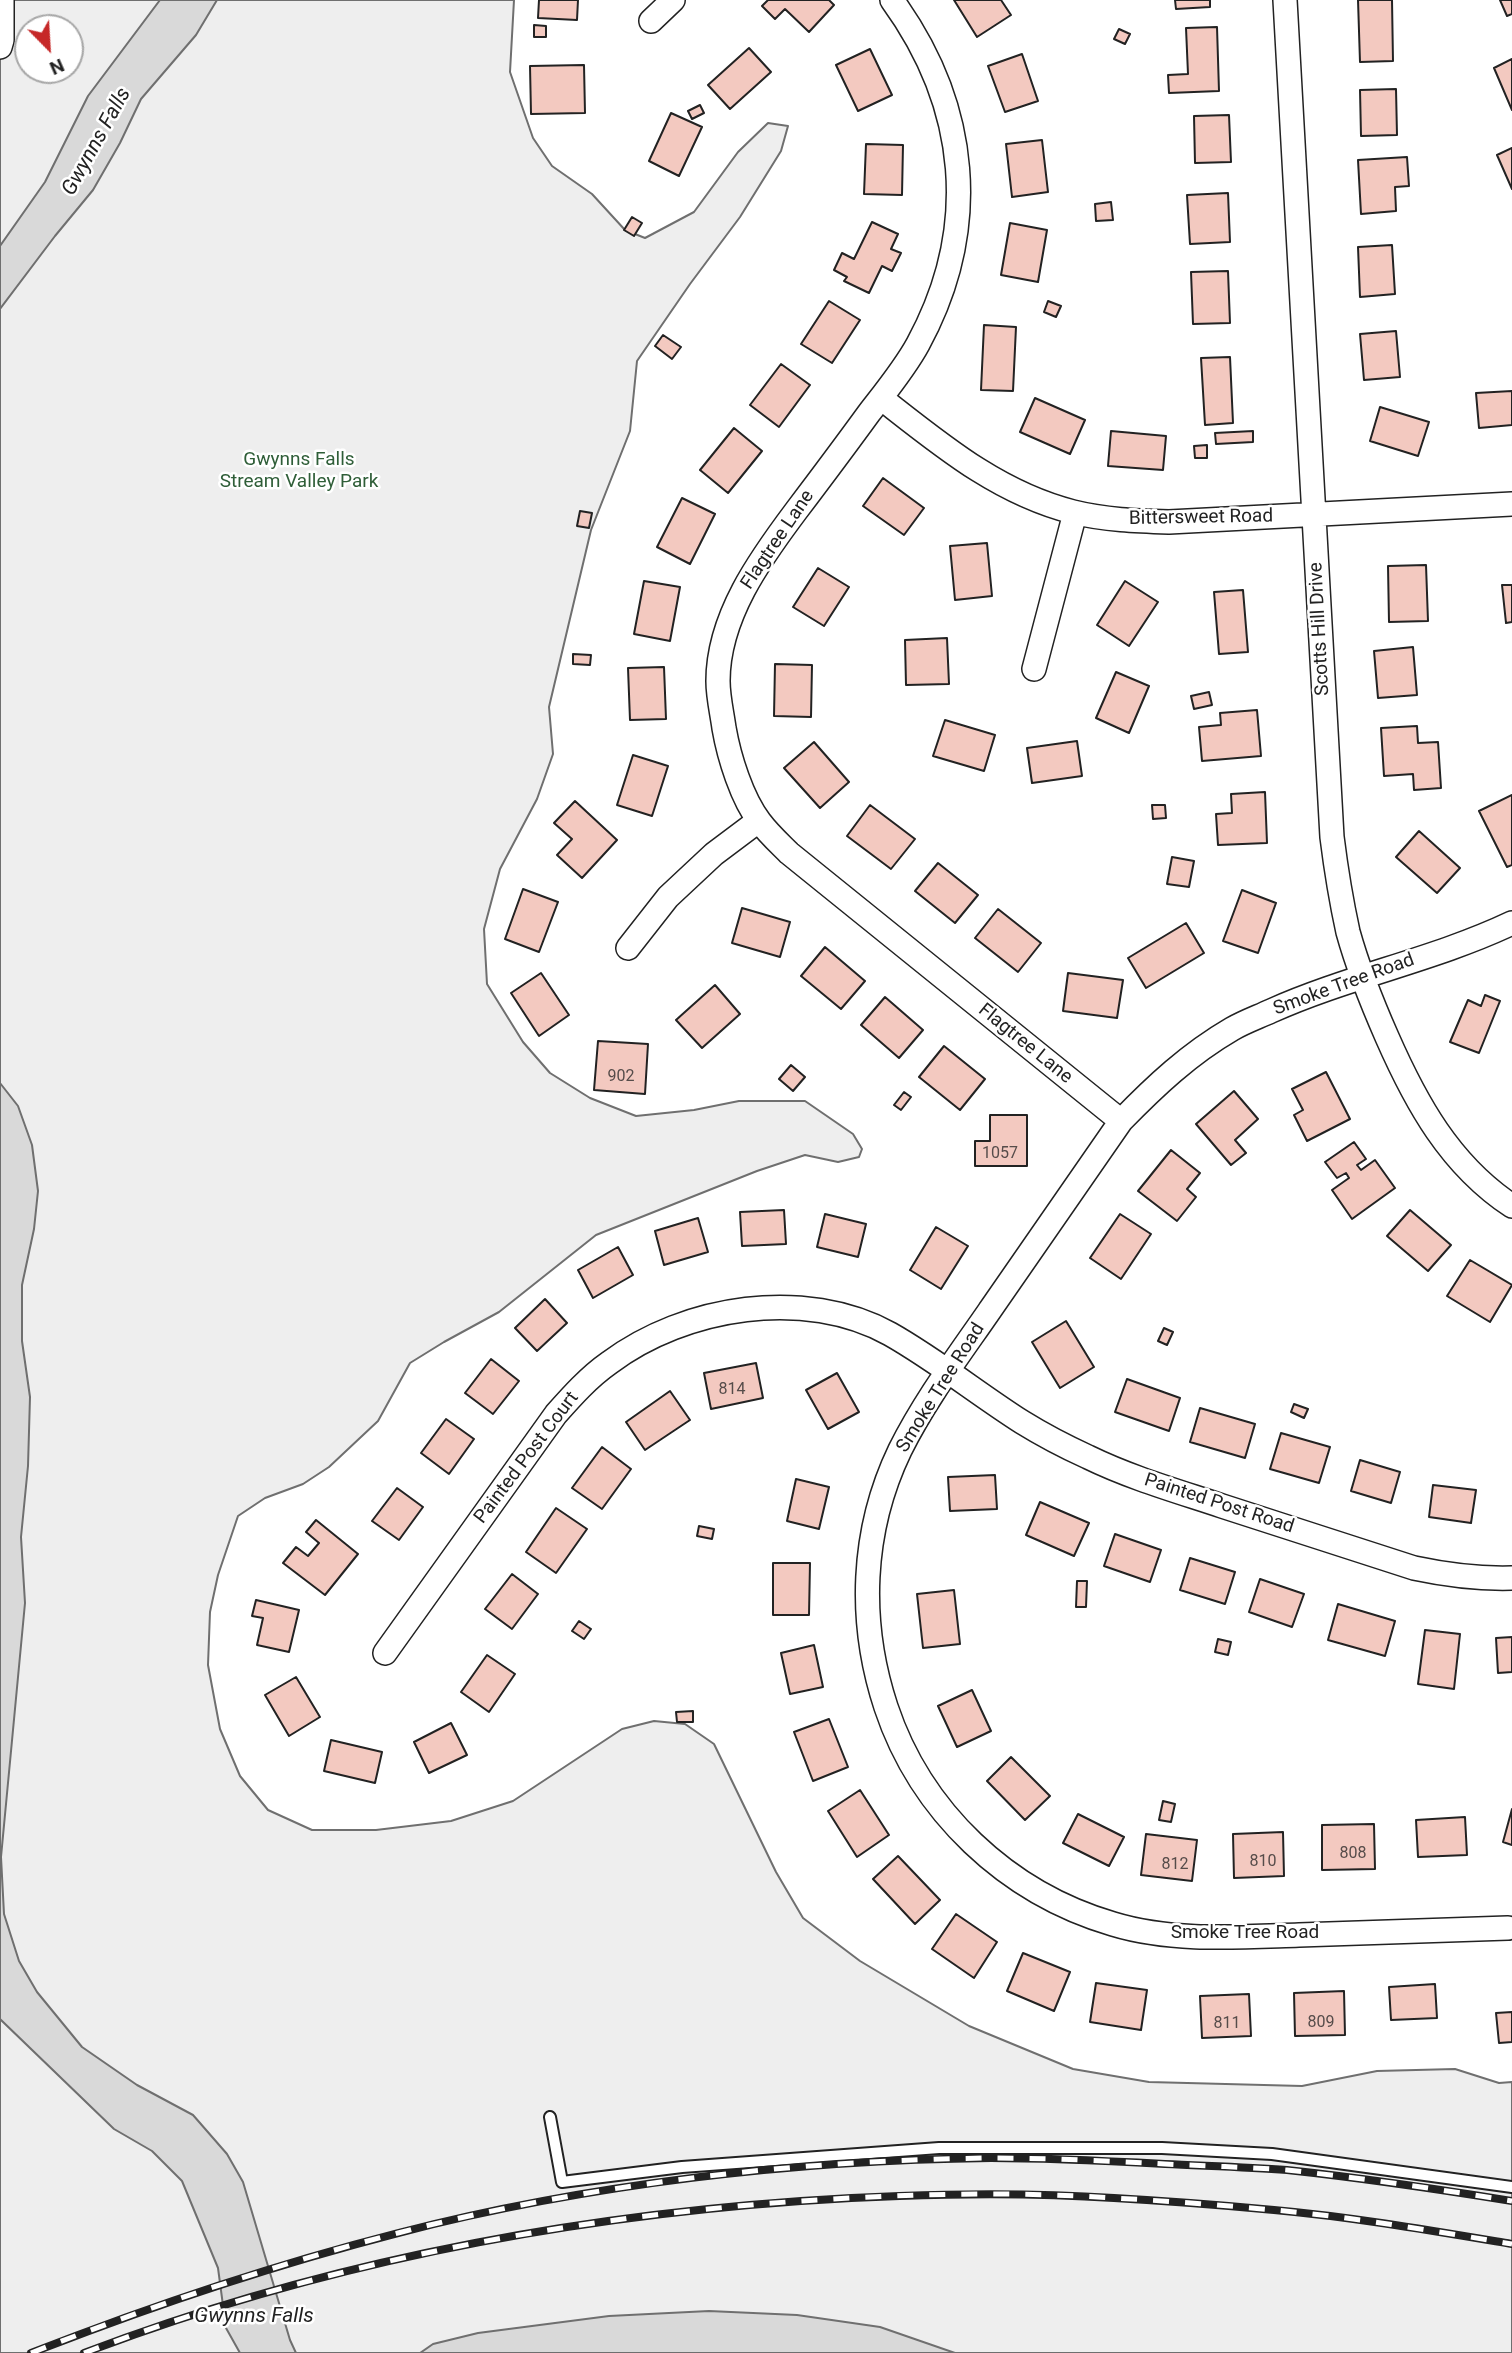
<!DOCTYPE html>
<html>
<head>
<meta charset="utf-8">
<style>
  body { margin:0 }
  #map { position:relative; width:1512px; height:2353px; overflow:hidden; background:#fff; font-family:Roboto,sans-serif }
  canvas { display:block }
  .north { position:absolute; left:14px; top:14px; width:70px; height:70px; box-sizing:border-box; background:#fff; border:2px solid #a7a7a7; border-radius:50%; rotate:156deg; font-size:19px; font-weight:700; line-height:28px; text-align:center; color:#222 }
  .north::after { content:''; display:block; margin:auto; width:24px; height:32px; background:#c62828; clip-path:polygon(50% 0,100% 100%,50% 72%,0 100%) }
</style>
</head>
<body>
<div id="map">
<canvas width="1512" height="2353"></canvas>
<div class="north">N</div>
</div>
<script>
const g = document.querySelector('canvas').getContext('2d');
g.lineJoin = 'round';
function fill(path, color) {
  g.fillStyle = color;
  g.fill(path, 'evenodd');
}
function strokePath(path, color, width, dash) {
  g.strokeStyle = color;
  g.lineWidth = width;
  g.lineCap = dash ? 'butt' : 'round';
  g.setLineDash(dash || []);
  g.stroke(path);
}
function drawText(font, color, halo, rows, align = 'center') {
  g.font = font + ' Roboto,sans-serif';
  g.lineWidth = 5;
  g.setLineDash([]);
  g.textBaseline = 'middle';
  g.strokeStyle = halo;
  g.fillStyle = color;
  for (const [text, x, y, turn = 0] of rows) {
    g.save();
    g.translate(x, y);
    g.rotate((+turn || 0) * Math.PI / 180);
    g.textAlign = isNaN(turn) ? turn : align;
    if (halo) g.strokeText(text, 0, 0);
    g.fillText(text, 0, 0);
    g.restore();
  }
}
const green = new Path2D(`
  M0 0H514L510 72 533 138 552 166 592 194 625 230 645 238 694 212 738 152 768 123 788 126 781 151 740 217 690 284 637 361 630 431 591 530 549 707 553 754 537 799 500 869 484 929 487 984 523 1042 550 1073 590 1098 636 1116 694 1110 739 1101H805L853 1134 862 1149 859 1157 838 1162 805 1155 757 1171 596 1235 499 1312 444 1342 410 1363 378 1421 329 1467 303 1484 265 1498 238 1516 218 1575 210 1612 208 1665 220 1729 240 1776 268 1810 312 1830H376L451 1821 513 1801 622 1729 654 1721 685 1724 714 1744 776 1872 803 1918 860 1961 969 2026 1073 2069 1149 2082 1302 2086 1377 2071 1455 2069 1499 2083 1512 2082V2353H0ZM28 28H70V70H28Z`);
const water = new Path2D(`
  M160 0H217L196 35 141 99 120 143 93 190 55 236 0 309V246L45 182 88 96Z
  M0 1083 18 1106 32 1145 38 1191 34 1229 22 1285V1341L30 1397 28 1466 21 1537 25 1603 1 1857 4 1914 19 1961 37 1992 82 2047 137 2085 193 2115 227 2154 243 2182 290 2340 296 2353H240L226 2328 218 2268 182 2181 152 2151 114 2129 0 2019Z
  M709 2311 797 2315 880 2327 955 2353H420L433 2344 478 2333 609 2316Z`);
const building = new Path2D(`
  M539 0H578L577 20 538 18Z
  M768 0H829L834 5 809 32 785 9 775 19 762 6Z
  M954 0H1001L1011 15 977 37Z
  M1175 0H1210V7L1176 9Z
  M1358 0H1392L1393 61 1360 62Z
  M1500 0H1512V14L1507 16Z
  M534 25 546 26V37H534Z
  M1217 27 1219 91 1169 93 1168 75 1188 74 1186 28Z
  M1119 29 1130 34 1125 44 1114 39Z
  M749 48 771 72 730 109 708 85Z
  M870 49 892 95 858 111 836 65Z
  M1022 54 1038 101 1005 112 988 66Z
  M1512 59V110L1494 68Z
  M584 65 585 113 531 114 530 66Z
  M1396 89 1397 135 1361 136 1360 90Z
  M700 105 704 113 692 119 688 111Z
  M671 113 702 127 679 176 649 161Z
  M1229 115 1231 162 1195 163 1194 116Z
  M1042 140 1048 192 1012 197 1006 144Z
  M866 144 903 145 902 195 864 194Z
  M1512 148V189L1497 155Z
  M1407 157 1409 186 1395 187 1396 211 1361 214 1358 160Z
  M1228 193 1230 242 1190 244 1187 195Z
  M1111 202 1113 220 1096 221 1095 204Z
  M632 217 642 223 634 236 624 230Z
  M872 222 898 234 891 249 901 253 892 271 882 266 869 293 844 281 847 277 834 270 842 253 854 259Z
  M1010 223 1047 230 1038 282 1001 275Z
  M1392 245 1395 294 1360 297 1358 247Z
  M1228 271 1230 323 1193 324 1191 272Z
  M829 301 860 320 832 363 801 344Z
  M1048 301 1061 306 1056 317 1044 312Z
  M984 325 1016 327 1013 391 981 390Z
  M1396 331 1400 377 1364 380 1360 334Z
  M663 335 681 347 672 359 655 346Z
  M1230 357 1233 423 1205 425 1201 358Z
  M781 364 810 385 779 427 750 405Z
  M1512 391V425L1479 428 1476 393Z
  M1035 398 1085 420 1070 454 1020 432Z
  M1380 407 1429 422 1418 456 1370 441Z
  M734 428 762 451 728 493 700 470Z
  M1111 431 1166 436 1163 470 1108 466Z
  M1253 431V442L1216 444 1215 433Z
  M1207 445V458H1195L1194 446Z
  M883 478 924 508 904 535 863 506Z
  M682 498 715 514 690 564 657 547Z
  M580 511 592 513 589 528 577 526Z
  M987 543 992 596 955 600 950 546Z
  M1426 565 1428 621 1389 622 1388 566Z
  M818 568 849 587 824 626 793 607Z
  M644 581 680 587 670 641 634 634Z
  M1125 581 1158 602 1129 646 1097 625Z
  M1502 585H1512V622L1506 623Z
  M1243 590 1248 652 1219 654 1214 592Z
  M947 638 949 684 906 685 905 640Z
  M1413 647 1417 695 1378 698 1374 651Z
  M573 654 591 655 590 665 573 664Z
  M775 664 812 665 811 717 774 716Z
  M664 667 666 719 630 720 628 668Z
  M1116 672 1149 686 1129 733 1096 718Z
  M1209 692 1212 705 1194 709 1191 696Z
  M1257 710 1261 756 1202 761 1199 727 1221 725 1220 713Z
  M945 720 995 735 984 771 933 756Z
  M1417 726 1418 743 1438 742 1441 788 1414 790 1413 774 1384 776 1381 728Z
  M1077 741 1082 776 1032 783 1027 748Z
  M814 742 849 782 820 808 784 768Z
  M633 755 668 766 652 816 617 805Z
  M1265 792 1267 843 1218 845 1216 814 1232 813 1231 794Z
  M1512 795V865L1507 867 1479 811Z
  M575 801 617 840 582 878 557 855 572 839 554 823Z
  M870 805 915 839 891 869 847 836Z
  M1152 805H1165L1166 818 1153 819Z
  M1419 831 1460 868 1437 893 1396 857Z
  M1172 857 1194 861 1189 887 1167 884Z
  M938 863 978 895 955 923 915 891Z
  M523 889 558 902 539 952 505 939Z
  M1242 890 1276 903 1258 953 1223 941Z
  M742 908 790 922 780 957 732 943Z
  M998 909 1041 943 1018 972 975 938Z
  M1186 923 1204 953 1146 988 1128 958Z
  M825 947 865 981 841 1009 801 976Z
  M541 973 569 1015 539 1036 511 993Z
  M1068 973 1123 980 1117 1018 1063 1011Z
  M715 985 740 1014 702 1048 676 1020Z
  M1485 995 1500 1001 1479 1053 1450 1042 1468 1000 1481 1006Z
  M885 997 923 1030 899 1058 861 1025Z
  M598 1041 648 1044 645 1094 594 1090Z
  M944 1046 985 1079 960 1110 919 1077Z
  M791 1065 805 1077 793 1091 779 1079Z
  M1326 1072 1350 1119 1307 1141 1294 1115 1303 1110 1292 1089Z
  M1234 1091 1258 1119 1235 1140 1246 1153 1231 1165 1196 1124Z
  M904 1092 911 1097 901 1110 894 1105Z
  M990 1115H1027V1166H975V1141H990Z
  M1354 1142 1366 1159 1357 1165 1361 1170 1375 1160 1395 1188 1352 1219 1332 1190 1349 1178 1346 1173 1337 1178 1325 1162Z
  M1171 1150 1200 1173 1187 1189 1196 1197 1177 1221 1138 1191Z
  M784 1210 786 1244 742 1246 740 1212Z
  M1410 1210 1451 1245 1428 1271 1387 1236Z
  M825 1214 866 1224 858 1257 817 1247Z
  M1120 1214 1151 1234 1121 1279 1090 1258Z
  M698 1218 708 1252 664 1265 655 1231Z
  M936 1227 968 1246 941 1289 910 1270Z
  M618 1247 633 1275 593 1298 578 1270Z
  M1470 1260 1512 1285 1490 1322 1447 1296Z
  M545 1299 567 1323 537 1351 515 1328Z
  M1066 1321 1094 1367 1060 1388 1032 1342Z
  M1164 1328 1173 1332 1167 1345 1158 1341Z
  M491 1359 519 1381 493 1414 465 1393Z
  M756 1363 763 1398 711 1409 704 1373Z
  M837 1373 859 1412 828 1429 806 1390Z
  M1127 1379 1180 1398 1169 1431 1115 1412Z
  M670 1391 690 1420 645 1450 626 1422Z
  M1294 1404 1308 1409 1304 1418 1291 1412Z
  M1200 1408 1255 1424 1245 1458 1190 1442Z
  M446 1419 474 1439 449 1474 421 1453Z
  M1281 1433 1330 1447 1319 1483 1270 1469Z
  M602 1447 631 1469 602 1509 572 1488Z
  M1360 1460 1400 1472 1391 1503 1351 1491Z
  M995 1475 997 1509 950 1511 948 1477Z
  M796 1479 829 1487 819 1529 787 1521Z
  M1433 1485 1476 1490 1471 1523 1429 1517Z
  M397 1488 423 1507 399 1540 372 1521Z
  M1040 1502 1089 1523 1074 1556 1026 1535Z
  M556 1508 587 1529 556 1573 526 1552Z
  M316 1520 358 1554 325 1595 283 1563 296 1547 308 1556 319 1543 306 1532Z
  M699 1526 714 1529 712 1539 697 1536Z
  M1115 1534 1161 1550 1150 1582 1104 1566Z
  M1190 1558 1235 1572 1225 1604 1180 1590Z
  M773 1563H810L809 1615H773Z
  M512 1574 538 1594 512 1629 485 1609Z
  M1260 1579 1304 1594 1292 1627 1249 1612Z
  M1077 1581H1087L1086 1607H1076Z
  M954 1590 960 1644 923 1648 917 1594Z
  M256 1600 299 1610 289 1652 257 1645 263 1618 252 1616Z
  M1338 1604 1395 1621 1385 1656 1328 1640Z
  M579 1621 591 1629 584 1639 572 1631Z
  M1425 1630 1460 1634 1454 1689 1418 1684Z
  M1512 1637V1672L1498 1673 1496 1638Z
  M1218 1639 1231 1642 1228 1655 1215 1652Z
  M814 1645 823 1687 790 1694 781 1653Z
  M487 1655 515 1674 489 1712 461 1692Z
  M296 1677 320 1717 289 1736 265 1695Z
  M972 1690 991 1731 957 1747 938 1706Z
  M693 1711V1722H677L676 1712Z
  M829 1719 848 1767 813 1781 794 1732Z
  M451 1723 467 1755 429 1773 414 1742Z
  M331 1740 382 1752 375 1783 324 1771Z
  M1011 1757 1050 1796 1025 1820 987 1781Z
  M860 1790 889 1835 857 1857 828 1811Z
  M1163 1801 1175 1804 1171 1822 1159 1820Z
  M1512 1809V1845L1503 1842Z
  M1078 1814 1124 1837 1109 1866 1063 1843Z
  M1465 1817 1467 1855 1418 1857 1416 1820Z
  M1374 1824 1375 1869 1322 1870V1825Z
  M1283 1832 1284 1876 1234 1878 1233 1834Z
  M1146 1834 1197 1840 1192 1881 1141 1875Z
  M898 1856 940 1900 915 1924 873 1879Z
  M956 1914 997 1942 974 1978 932 1949Z
  M1023 1953 1070 1972 1054 2011 1007 1991Z
  M1096 1983 1147 1990 1141 2030 1090 2022Z
  M1435 1984 1437 2018 1391 2020 1389 1987Z
  M1344 1991 1345 2035 1295 2036 1294 1993Z
  M1249 1994 1251 2036 1202 2038 1200 1996Z
  M1512 2012V2042L1499 2043 1496 2013Z`);
const service = new Path2D(`
  M550 2117 562 2182 682 2167 939 2148H1162L1272 2154 1512 2187`);
const minor = new Path2D(`
  M892 0C969 106 981 228 918 344 905 368 886 391 869 413 845 446 821 478 796 511 760 559 718 617 718 681 718 697 722 713 724 728 729 757 742 799 760 822 768 833 779 843 789 853L1121 1121
  M1285 0 1332 837C1336 869 1341 900 1348 932 1358 968 1372 1003 1387 1037 1416 1103 1450 1165 1512 1206
  M651 21 673 0
  M0 47 2 40V0
  M881 398C941 445 998 493 1073 512 1105 520 1137 521 1169 522L1512 504
  M1034 669 1075 513
  M628 948 668 897 714 854 758 821
  M385 1653 556 1414C572 1396 589 1377 609 1363 685 1306 805 1287 890 1334 936 1360 978 1394 1022 1422 1043 1435 1066 1447 1088 1457 1131 1478 1177 1491 1222 1506 1286 1527 1350 1547 1414 1568 1447 1575 1478 1579 1512 1578
  M1508 1928C1438 1930 1369 1933 1299 1935 1238 1937 1172 1942 1113 1924 1007 1893 921 1812 886 1707 858 1622 861 1531 900 1450 925 1400 959 1355 990 1310 1034 1247 1078 1184 1121 1121 1155 1086 1189 1054 1232 1029 1244 1022 1258 1017 1271 1011 1349 976 1434 960 1512 923`);
const rail = new Path2D(`
  M31 2353C151 2306 273 2265 398 2233 587 2184 796 2160 991 2158 1049 2158 1108 2161 1165 2164 1206 2166 1246 2167 1287 2170 1362 2178 1437 2189 1512 2201
  M84 2353C313 2266 557 2218 801 2201 905 2194 1010 2191 1114 2198 1167 2201 1221 2205 1274 2210 1353 2217 1434 2231 1512 2244`);
const numberNames = [
  ["902",621,1077],
  ["1057",1000,1154],
  ["814",732,1390],
  ["808",1353,1854],
  ["810",1263,1862],
  ["812",1175,1865],
  ["809",1321,2023],
  ["811",1227,2024]
];
const parkNames = [
  ["Gwynns Falls",299,460],
  ["Stream Valley Park",299,482]
];
const streetNames = [
  ["Bittersweet Road",1201,518,-1],
  ["Flagtree Lane",778,540,-56],
  ["Scotts Hill Drive",1320,629,-93],
  ["Smoke Tree Road",1344,985,-20],
  ["Flagtree Lane",1025,1044,39],
  ["Smoke Tree Road",941,1388,-58],
  ["Painted Post Court",527,1458,-53],
  ["Painted Post Road",1219,1504,18],
  ["Smoke Tree Road",1245,1933]
];
const waterNames = [
  ["Gwynns Falls",97,142,-61],
  ["Gwynns Falls",254,2317]
];
fill(green, '#eee');
strokePath(green, '#6f6f6f', 2);
fill(water, '#d9d9d9');
strokePath(water, '#6f6f6f', 2);
fill(building, '#f3c9c0');
strokePath(building, '#222', 2);
strokePath(service, '#222', 14);
strokePath(minor, '#222', 26);
strokePath(service, '#fff', 10);
strokePath(minor, '#fff', 23);
strokePath(rail, '#222', 8);
strokePath(rail, '#fff', 5, [16]);
drawText('16px', '#564c4a', null, numberNames);
drawText('19px', '#2f5e38', '#fff', parkNames);
drawText('19px', '#222', '#fff', streetNames);
drawText('italic 21px', '#222', '#fff', waterNames);
</script>
</body>
</html>
